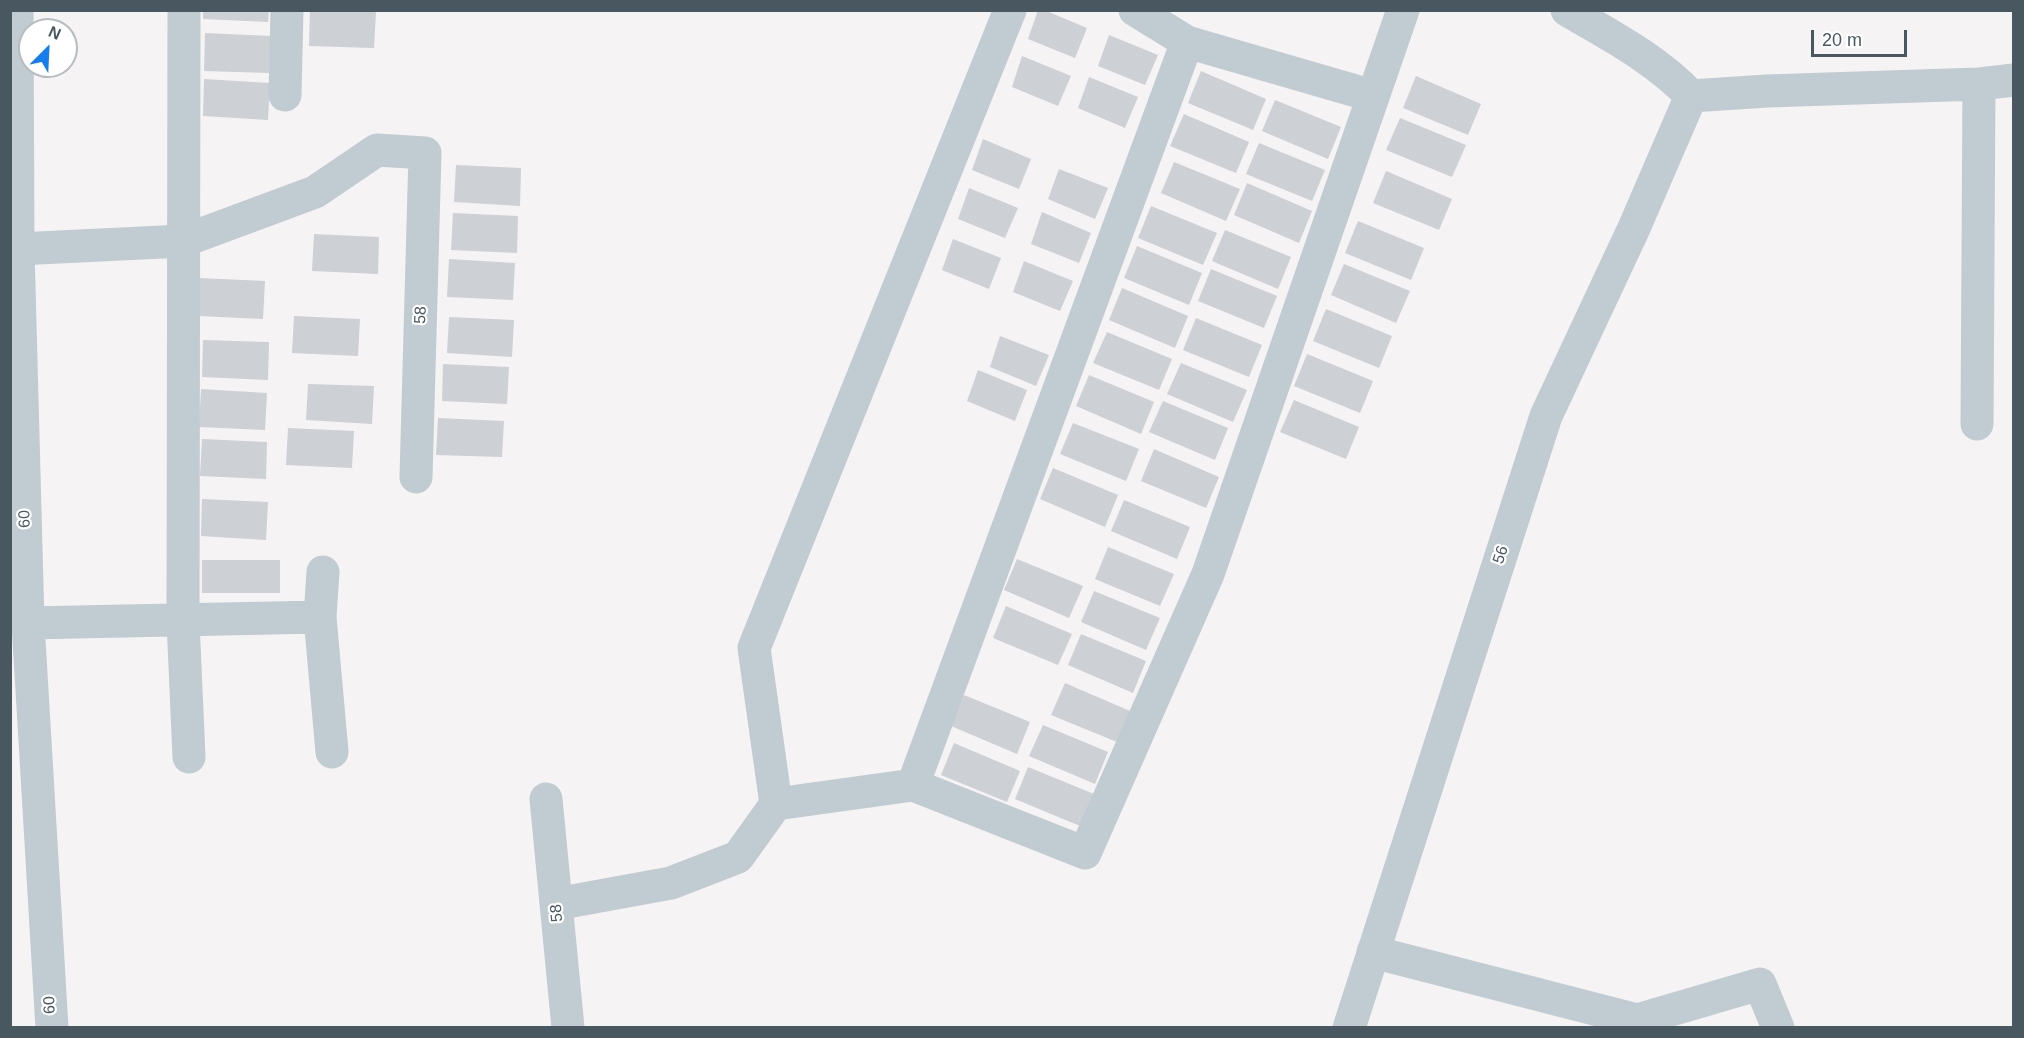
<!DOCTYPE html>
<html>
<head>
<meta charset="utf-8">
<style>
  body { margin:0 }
  #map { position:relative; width:2024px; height:1038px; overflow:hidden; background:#f5f3f3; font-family:Arial,sans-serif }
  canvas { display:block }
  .frame { position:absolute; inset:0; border:12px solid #495761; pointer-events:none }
  .north { position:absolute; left:18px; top:18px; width:60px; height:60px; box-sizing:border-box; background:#fff; border:2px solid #b6bcc0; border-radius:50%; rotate:24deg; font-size:16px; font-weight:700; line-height:24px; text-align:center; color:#495761 }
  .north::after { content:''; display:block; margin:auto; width:21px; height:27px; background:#167eec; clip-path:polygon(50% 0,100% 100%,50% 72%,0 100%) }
  .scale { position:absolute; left:1811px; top:30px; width:96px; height:27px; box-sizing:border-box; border:3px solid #495761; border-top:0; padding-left:8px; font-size:18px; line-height:21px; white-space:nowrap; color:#495761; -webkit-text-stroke:4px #fff; paint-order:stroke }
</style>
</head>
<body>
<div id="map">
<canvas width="2024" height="1038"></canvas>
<div class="frame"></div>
<div class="north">N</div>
<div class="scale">20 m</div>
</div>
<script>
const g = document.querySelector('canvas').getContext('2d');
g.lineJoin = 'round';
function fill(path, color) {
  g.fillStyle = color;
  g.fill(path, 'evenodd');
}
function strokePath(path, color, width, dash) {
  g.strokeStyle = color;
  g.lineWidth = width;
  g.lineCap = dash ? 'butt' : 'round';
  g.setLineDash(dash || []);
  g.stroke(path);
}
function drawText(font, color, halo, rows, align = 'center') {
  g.font = font + ' Arial,sans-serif';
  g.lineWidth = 4.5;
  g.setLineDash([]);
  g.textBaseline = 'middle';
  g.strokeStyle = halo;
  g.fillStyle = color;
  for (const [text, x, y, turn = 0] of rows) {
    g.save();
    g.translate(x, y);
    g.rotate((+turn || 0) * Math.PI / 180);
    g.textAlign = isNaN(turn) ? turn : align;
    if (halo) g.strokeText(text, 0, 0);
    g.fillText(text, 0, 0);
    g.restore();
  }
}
const building = new Path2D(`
  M203 10H269L268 22 203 19Z
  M310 10 376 12 374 48 309 46Z
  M1038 10H1044L1087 28 1075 58 1028 39Z
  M205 33 271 36 269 73 204 71Z
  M1109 35 1158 55 1145 85 1098 66Z
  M1022 56 1071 76 1058 106 1012 87Z
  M1201 71 1266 99 1253 130 1188 103Z
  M1416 76 1481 104 1468 135 1403 108Z
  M1089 77 1138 97 1125 128 1078 108Z
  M204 79 270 83 268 120 203 116Z
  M1275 100 1341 127 1328 159 1262 131Z
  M1184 114 1249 142 1236 173 1170 146Z
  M1400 118 1466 145 1452 177 1386 150Z
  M983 139 1031 159 1019 189 972 170Z
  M1259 143 1325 170 1312 201 1246 174Z
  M1174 162 1240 189 1226 221 1161 193Z
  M456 165 521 168 520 206 454 202Z
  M1059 169 1108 188 1095 219 1048 199Z
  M1386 171 1452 199 1439 230 1373 203Z
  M1247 183 1312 211 1299 243 1234 215Z
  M969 188 1018 208 1005 238 958 219Z
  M1151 206 1217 233 1203 265 1138 238Z
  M1042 212 1091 233 1079 263 1031 244Z
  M453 213 518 216 517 253 451 250Z
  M1358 221 1424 248 1411 280 1345 253Z
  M1225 230 1291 257 1278 289 1212 261Z
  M314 234 379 237 378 274 312 271Z
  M953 239 1001 258 989 289 942 270Z
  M1137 246 1202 273 1189 305 1124 278Z
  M449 259 515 263 513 300 447 297Z
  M1024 261 1073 281 1060 311 1013 292Z
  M1344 264 1410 291 1396 323 1331 295Z
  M1211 269 1277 296 1264 328 1198 301Z
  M199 278 265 281 263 319 198 316Z
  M1122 288 1188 316 1175 348 1109 320Z
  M1326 309 1392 336 1379 368 1313 341Z
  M294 316 360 319 358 356 292 353Z
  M449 317 514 320 512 357 447 353Z
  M1196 318 1262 345 1249 377 1183 350Z
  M1107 332 1172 359 1159 390 1093 363Z
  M1000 336 1049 355 1036 386 990 367Z
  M203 340 269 342 268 380 202 377Z
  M1307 354 1373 381 1360 413 1294 386Z
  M1181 363 1247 390 1233 422 1167 394Z
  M443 364 509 367 507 404 442 401Z
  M978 370 1027 390 1015 421 967 401Z
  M1089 375 1154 402 1141 434 1076 406Z
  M308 384 374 386 372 424 306 420Z
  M201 389 267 393 265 430 199 427Z
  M1294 400 1359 427 1346 459 1280 432Z
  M1163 401 1228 428 1215 460 1149 432Z
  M438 418 504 421 502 457 436 455Z
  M1073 423 1139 449 1126 481 1060 454Z
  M288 428 354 431 352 468 286 465Z
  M202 439 267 442 266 479 200 476Z
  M1154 449 1219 477 1206 508 1141 481Z
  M1053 468 1118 495 1105 527 1040 499Z
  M202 499 268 502 266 540 201 536Z
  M1124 500 1190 527 1177 559 1111 531Z
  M1108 547 1174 574 1160 606 1095 579Z
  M1017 559 1083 586 1069 618 1004 590Z
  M202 560H280V593H202Z
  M1094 591 1160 618 1146 650 1081 622Z
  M1006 606 1072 634 1058 665 993 638Z
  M1081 634 1146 661 1133 693 1068 665Z
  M1065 683 1130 711 1117 742 1051 715Z
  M964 695 1030 722 1017 754 951 726Z
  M1043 725 1108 752 1095 784 1029 756Z
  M954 743 1020 771 1007 802 941 775Z
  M1028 767 1094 794 1080 826 1015 799Z`);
const minor = new Path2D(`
  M17 10 18 249 28 623 52 1028
  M184 10 183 621 189 757
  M1010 10 754 648 776 804 913 785 1085 853 1208 574 1403 10
  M1135 10 1187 42 1373 96
  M1567 10C1611 36 1656 59 1691 96
  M285 95 287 10
  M1691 96 1767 91 1979 84 2014 80
  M18 249 183 241 315 192 377 150 425 153 416 477
  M1977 424 1979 84
  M323 572 320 617 332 752
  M28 623 320 617
  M913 785 1187 42
  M546 799 568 1028
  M556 904 671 883 738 857 776 804
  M1373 952 1637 1020 1760 984 1778 1028
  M1349 1028 1546 416 1634 228 1691 96`);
const streetNames = [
  ["58",421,315,-88],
  ["60",25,519,-92],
  ["56",1501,555,-72],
  ["58",557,913,-96],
  ["60",50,1005,-93]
];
fill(building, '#cdd0d5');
strokePath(minor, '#c1cbd2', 33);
drawText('16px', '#495761', '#fff', streetNames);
</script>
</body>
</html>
